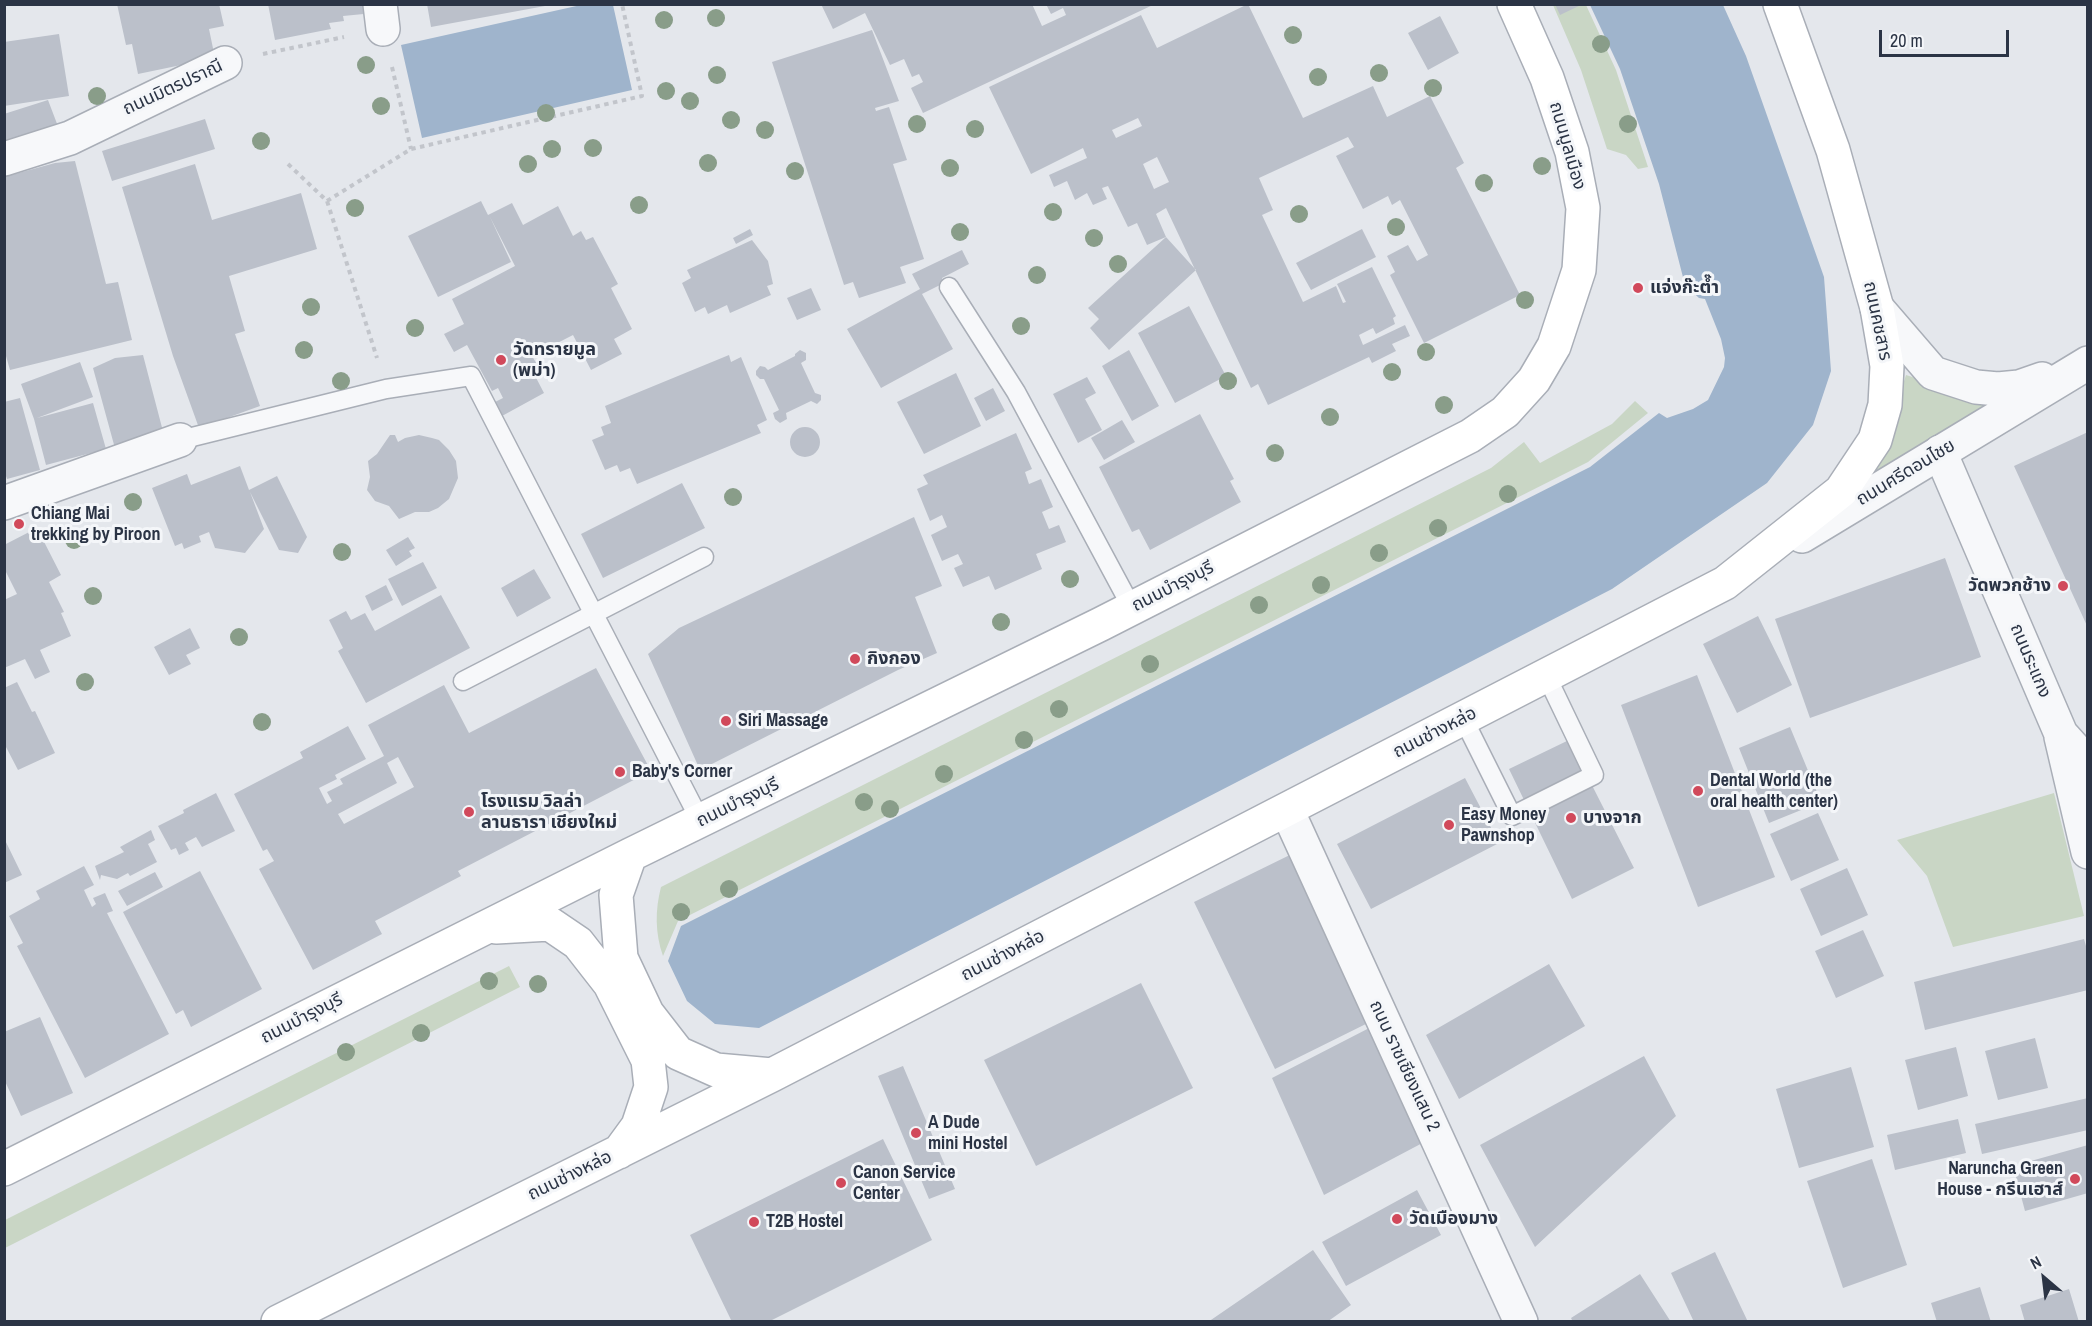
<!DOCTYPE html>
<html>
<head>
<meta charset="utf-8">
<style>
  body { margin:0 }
  #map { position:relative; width:2092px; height:1326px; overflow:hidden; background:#e4e7ec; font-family:"Archivo Narrow",sans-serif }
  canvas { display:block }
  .frame { position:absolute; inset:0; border:6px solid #2b3445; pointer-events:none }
  .north { position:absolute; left:2014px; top:1248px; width:60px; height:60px; -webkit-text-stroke:4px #f4f6f9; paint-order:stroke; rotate:332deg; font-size:16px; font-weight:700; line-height:24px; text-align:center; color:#2b3445 }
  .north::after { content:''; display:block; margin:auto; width:21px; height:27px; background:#2b3445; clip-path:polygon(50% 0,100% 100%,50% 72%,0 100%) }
  .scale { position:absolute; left:1879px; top:30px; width:130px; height:27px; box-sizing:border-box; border:3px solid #2b3445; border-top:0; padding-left:8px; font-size:18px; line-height:21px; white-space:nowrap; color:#2b3445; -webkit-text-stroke:4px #f4f6f9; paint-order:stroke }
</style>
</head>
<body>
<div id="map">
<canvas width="2092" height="1326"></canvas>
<div class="frame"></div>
<div class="north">N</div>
<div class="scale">20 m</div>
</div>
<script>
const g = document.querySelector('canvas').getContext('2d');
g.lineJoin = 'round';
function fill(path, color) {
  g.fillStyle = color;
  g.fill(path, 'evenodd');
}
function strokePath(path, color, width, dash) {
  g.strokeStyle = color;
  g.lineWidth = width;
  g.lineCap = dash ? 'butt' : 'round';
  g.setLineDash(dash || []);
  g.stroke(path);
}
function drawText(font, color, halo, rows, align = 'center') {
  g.font = font + ' "Archivo Narrow","Noto Sans Thai",sans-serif';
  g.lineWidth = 6;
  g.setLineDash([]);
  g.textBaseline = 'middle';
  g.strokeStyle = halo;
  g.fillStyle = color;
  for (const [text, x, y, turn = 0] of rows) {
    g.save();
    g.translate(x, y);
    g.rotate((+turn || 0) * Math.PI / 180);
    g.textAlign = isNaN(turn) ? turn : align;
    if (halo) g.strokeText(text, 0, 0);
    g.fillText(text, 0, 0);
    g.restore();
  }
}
const green = new Path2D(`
  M1553 5H1586L1616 70 1648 167 1638 169 1626 155 1607 149 1581 70Z
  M1906 375 1991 402 1875 472Z
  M1635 401 1648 413 1588 462 678 921 663 956C655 933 655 910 661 887L1491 468 1524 442 1540 463 1612 424Z
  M2054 793 2084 916 1953 947 1927 876 1897 840Z
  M509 966 520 987 5 1248V1220Z`);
const water = new Path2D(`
  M581 5H613L632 90 422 138 401 45Z
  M1590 5H1723L1746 56 1824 277 1831 371 1813 425 1767 483 1612 589 759 1028 715 1024 687 1001 668 961 681 926 1590 467 1659 413 1667 418 1693 409 1708 400 1724 367 1725 358 1721 339 1705 299 1699 298 1685 285 1659 184 1620 69Z`);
const building = new Path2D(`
  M117 4H219L224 26 209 29 215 58 138 74 132 44 126 45Z
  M268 4H373L374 13 343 16 344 21 329 23 331 29 275 40Z
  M427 4H545V6L431 27Z
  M821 4H1032L1042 26 1066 15 1063 8 1051 14 1046 4H1155L923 113 911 88 923 82 919 74 912 77 904 59 890 65 865 13 833 29Z
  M1248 4 1303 118 1373 86 1387 117 1430 96 1464 163 1456 168 1520 295 1424 343 1390 275 1395 272 1387 256 1408 245 1417 261 1428 255 1400 200 1392 205 1388 196 1363 209 1336 156 1354 147 1348 137 1259 178 1273 210 1262 215 1303 302 1336 286 1343 303 1346 302 1337 284 1372 267 1396 316 1393 318 1395 324 1376 334 1373 328 1359 335 1363 345 1405 325 1410 336 1392 344 1396 351 1372 363 1369 357 1268 405 1258 384 1251 388 1166 208 1156 214 1166 237 1147 245 1137 223 1128 227 1108 186 1102 188 1107 199 1093 205 1087 193 1075 200 1067 181 1054 187 1049 175 1087 158 1083 148 1031 174 989 87 1141 15 1157 48ZM1138 118 1142 126 1116 138 1112 130ZM1157 157 1169 182 1154 189 1143 164Z
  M1555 4H1583L1560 15Z
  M1440 16 1459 53 1428 70 1408 33Z
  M872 30 899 101 875 108 876 111 889 107 907 160 893 164 924 259 900 267 906 283 859 298 853 282 844 285 772 62Z
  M59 34 69 96 4 106V42Z
  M48 100 59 129 4 147V114Z
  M205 119 215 149 112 181 102 151Z
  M75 161 106 284 118 282 132 340 10 370 4 349V177L55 163Z
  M195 164 212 220 301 193 317 249 229 276 245 331 235 334 260 406 199 428 173 356 122 187Z
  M481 201 488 215 512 203 523 225 558 206 573 236 581 231 586 240 593 237 618 284 611 288 632 329 614 339 622 354 591 370 573 335 532 356 538 366 532 370 544 393 502 416 495 402 503 398 498 388 492 391 467 345 454 352 444 334 464 324 452 299 515 266 490 217 511 262 438 297 408 236Z
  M750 229 753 235 736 244 733 238Z
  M1362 229 1376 257 1311 290 1296 263Z
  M1166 237 1196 270 1109 350 1090 328 1099 319 1088 308Z
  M752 240 768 261 773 284 767 286 771 295 730 313 727 305 708 314 705 307 695 312 682 283 691 278 687 270Z
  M962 250 969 264 942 278 944 283 922 294 953 349 881 388 847 329 920 289 912 274Z
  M811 288 821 310 797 320 787 298Z
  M1189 306 1226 376 1175 403 1138 333Z
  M800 350 806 353V360L801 363 815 393 821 395V400L817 404 811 401 786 413 787 419 780 423 775 419 773 413 779 410 764 379H760L756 375V371L760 366 765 367 768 370 795 356V354Z
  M1129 350 1159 406 1132 421 1102 366Z
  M143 355 165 439 116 452 93 368 115 358Z
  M729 355 731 362 741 357 767 420 757 425 761 433 637 484 630 468 620 472 617 465 605 470 592 440 604 435 601 427 611 423 605 406Z
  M80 362 93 397 37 418 93 403 106 449 46 465 34 419 21 384Z
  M956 373 981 426 924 454 897 402Z
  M1087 377 1096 393 1085 399 1102 430 1078 443 1053 394Z
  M993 388 1005 411 986 421 974 398Z
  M20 398 40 470 7 479 4 470V402Z
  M1200 414 1234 479 1230 481 1241 502 1150 550 1139 529 1132 532 1099 467Z
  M1122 420 1135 442 1104 460 1091 438Z
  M790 442a15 15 0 1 1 30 0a15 15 0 1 1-30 0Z
  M2088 432V628L2014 466Z
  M1016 433 1032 469 1025 472 1029 484 1041 479 1053 507 1042 512 1049 529 1059 525 1066 542 1036 554 1042 569 995 590 989 576 963 587 954 568 963 564 958 554 942 561 931 535 947 527 942 515 930 521 917 489 928 484 923 475Z
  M390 435H395L398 442 405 438 419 435 432 438 439 440 449 450 456 461 458 478 449 499 438 508 429 512H415L399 519 389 506 375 501 367 490 370 477 368 461 377 454Z
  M240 466 249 490 277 476 307 537 298 553 279 550 250 492 264 529 245 553 215 548 209 532 199 536 201 542 184 549 182 543 175 546 152 488 187 474 191 485Z
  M682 483 705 528 603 578 581 534Z
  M914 517 942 586 915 597 937 653 898 670 700 770 648 654 679 628Z
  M37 528 61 575 49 582 64 612 61 613 71 636 40 650 50 672 35 679 25 659 4 668V600L17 594 4 568V545Z
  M408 537 415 548 409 551 412 556 396 566 386 550Z
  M1945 558 1981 657 1810 718 1775 619Z
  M423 562 437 588 402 606 388 579Z
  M534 569 551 598 517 617 501 588Z
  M386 585 393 600 372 611 365 596Z
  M441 595 470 648 366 703 338 651 343 648 329 620 346 611 351 620 365 613 375 631Z
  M1758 616 1792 685 1737 713 1703 644Z
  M190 628 200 648 186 655 191 664 169 675 154 647Z
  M596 668 651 771 458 871 461 876 375 921 382 934 313 970 259 869 274 861 267 849 263 851 234 794 303 758 300 752 348 726 366 759 335 775 337 779 319 788 327 804 332 801 327 792 343 784 340 779 384 756 368 725 444 685 469 733ZM398 757 414 787 344 824 338 814 397 783 387 763Z
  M1697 675 1775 877 1698 907 1621 705Z
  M17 682 32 712 35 711 55 753 18 770 6 747H4V688Z
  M1790 727 1821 802 1769 823 1739 748Z
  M1569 740 1634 868 1572 899 1509 769Z
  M1465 778 1499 843 1371 909 1337 844Z
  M216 793 235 831 202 847 196 837 185 843 189 850 179 855 176 848 171 850 158 826 184 813 183 810Z
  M1818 813 1839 860 1791 881 1770 834Z
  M151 830 155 840 148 844 157 862 130 876 128 873 117 879 101 875 100 880 95 866 124 852 120 847Z
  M4 838 22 875 4 883Z
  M1298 851 1378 1018 1275 1069 1194 902Z
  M84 866 94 885 84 890 92 907 96 904 93 898 105 893 113 911 107 913 169 1034 85 1078 17 946 23 943 9 916 40 899 36 891Z
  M1847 868 1868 915 1821 936 1800 889Z
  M200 871 262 989 191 1027 183 1010 176 1014 123 912Z
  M155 872 163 887 127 906 118 891Z
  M1863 930 1884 976 1836 998 1815 951Z
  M2084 939 2088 953V990L1925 1030 1914 982Z
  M1549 964 1585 1026 1459 1099 1426 1035Z
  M1141 983 1193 1088 1036 1166 984 1060Z
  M40 1017 73 1093 21 1116 4 1079V1032Z
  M1377 1024 1430 1139 1324 1195 1272 1078Z
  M2035 1038 2048 1088 1998 1100 1985 1051Z
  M1956 1047 1968 1096 1918 1110 1905 1060Z
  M1644 1056 1676 1116 1535 1247 1480 1145Z
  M903 1066 955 1189 929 1199 878 1076Z
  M1851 1067 1874 1147 1799 1168 1776 1089Z
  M2088 1098V1130L1982 1154 1975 1124Z
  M1958 1119 1966 1153 1895 1170 1887 1135Z
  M883 1139 932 1240 768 1322H732L690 1235Z
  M2088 1145V1193L2025 1211 2013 1166Z
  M1872 1159 1907 1265 1843 1288 1807 1181Z
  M1417 1190 1441 1235 1346 1286 1322 1242Z
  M1313 1250 1351 1305 1327 1322H1208Z
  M1715 1252 1748 1322H1694L1671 1273Z
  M1640 1274 1671 1322H1573L1571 1318Z
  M1980 1287 1991 1322H1937L1931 1303Z
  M2069 1289 2079 1322H2025L2020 1305Z`);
const path = new Path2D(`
  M263 54 344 37
  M392 67 411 149
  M288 164 327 201 377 358
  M327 201 411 149 642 96 622 4`);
const service = new Path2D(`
  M949 287 1016 392 1132 608
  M180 440 386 389 471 376 701 822
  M463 681 704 557
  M1463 718 1512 816 1594 775 1546 675`);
const minor = new Path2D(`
  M380 4 383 29
  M4 159 70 138 225 63
  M1940 452 2061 734 2088 764
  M4 503 180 440
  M2061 737 2088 852
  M1287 810 1521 1322`);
const tertiary = new Path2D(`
  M1877 308 1933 373 1976 387 1998 389 2019 387 2042 379
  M1802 536 2088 363`);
const secondary = new Path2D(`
  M630 855 616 895 621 958 647 1013 678 1053 716 1070 772 1075
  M496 927 550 924 578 943 610 984 648 1060 651 1087 638 1126 619 1152
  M4 1169 630 855 1101 624 1470 436 1505 412 1534 380 1554 346 1579 270 1583 208 1572 152 1547 78 1514 4
  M278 1322 772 1075 1725 583 1841 491 1875 440 1885 405 1887 366 1877 308 1833 150 1780 4`);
const trees = [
  [716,18],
  [664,20],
  [1293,35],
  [1601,44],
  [366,65],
  [1379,73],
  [717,75],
  [1318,77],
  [1433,88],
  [666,91],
  [97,96],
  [690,101],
  [381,106],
  [546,113],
  [731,120],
  [917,124],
  [1628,124],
  [975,129],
  [765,130],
  [261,141],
  [593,148],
  [552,149],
  [708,163],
  [528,164],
  [1542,166],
  [950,168],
  [795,171],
  [1484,183],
  [639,205],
  [355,208],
  [1053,212],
  [1299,214],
  [1396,227],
  [960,232],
  [1094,238],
  [1118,264],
  [1037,275],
  [1525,300],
  [311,307],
  [1021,326],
  [415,328],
  [304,350],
  [1426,352],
  [1392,372],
  [341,381],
  [1228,381],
  [1444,405],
  [1330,417],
  [1275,453],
  [1508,494],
  [733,497],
  [133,502],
  [1438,528],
  [74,540],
  [342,552],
  [1379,553],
  [1070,579],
  [1321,585],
  [93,596],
  [1259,605],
  [1001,622],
  [239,637],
  [1150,664],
  [85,682],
  [1059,709],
  [262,722],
  [1024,740],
  [944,774],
  [864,802],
  [890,809],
  [729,889],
  [681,912],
  [489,981],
  [538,984],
  [421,1033],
  [346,1052]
];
const markers = [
  [1638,288,6,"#d1495b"],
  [501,360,6,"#d1495b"],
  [19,524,6,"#d1495b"],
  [2063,586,6,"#d1495b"],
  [855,659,6,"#d1495b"],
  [726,721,6,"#d1495b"],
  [620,772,6,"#d1495b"],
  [1698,791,6,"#d1495b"],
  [469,812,6,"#d1495b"],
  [1571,818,6,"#d1495b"],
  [1449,825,6,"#d1495b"],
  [916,1133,6,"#d1495b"],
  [2075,1179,6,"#d1495b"],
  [841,1183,6,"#d1495b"],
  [1397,1219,6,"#d1495b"],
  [754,1222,6,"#d1495b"]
];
const streetNames = [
  ["ถนนมิตรปราณี",173,88,-25],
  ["ถนนมูลเมือง",1567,146,74],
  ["ถนนคชสาร",1877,321,78],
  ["ถนนศรีดอนไชย",1906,473,-31],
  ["ถนนบำรุงบุรี",1173,587,-27],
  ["ถนนระแกง",2030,661,67],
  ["ถนนช่างหล่อ",1435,733,-27],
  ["ถนนบำรุงบุรี",738,803,-26],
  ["ถนนช่างหล่อ",1003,956,-27],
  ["ถนนบำรุงบุรี",302,1019,-27],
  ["ถนน ราชเชียงแสน 2",1404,1066,65],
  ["ถนนช่างหล่อ",570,1176,-26]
];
const poiNames = [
  ["แจ่งก๊ะต๊ำ",1650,288],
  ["วัดทรายมูล",513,350],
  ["(พม่า)",513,371],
  ["Chiang Mai",31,514],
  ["trekking by Piroon",31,535],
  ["วัดพวกช้าง",2051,586,"right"],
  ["กิงกอง",867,659],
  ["Siri Massage",738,721],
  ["Baby's Corner",632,772],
  ["Dental World (the",1710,781],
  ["oral health center)",1710,802],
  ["โรงแรม วิลล่า",481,802],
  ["ลานธารา เชียงใหม่",481,823],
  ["Easy Money",1461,815],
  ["Pawnshop",1461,836],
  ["บางจาก",1583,818],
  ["A Dude",928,1123],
  ["mini Hostel",928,1144],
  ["Naruncha Green",2063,1169,"right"],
  ["House - กรีนเฮาส์",2063,1190,"right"],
  ["Canon Service",853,1173],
  ["Center",853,1194],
  ["วัดเมืองมาง",1409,1219],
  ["T2B Hostel",766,1222]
];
fill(green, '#c9d6c5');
fill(water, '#9fb4cc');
fill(building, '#bbc0ca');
strokePath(service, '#a9aeb7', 21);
strokePath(minor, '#a9aeb7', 36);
strokePath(tertiary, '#a9aeb7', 36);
strokePath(secondary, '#a9aeb7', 36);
strokePath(path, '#c2c5cb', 4, [4.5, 4.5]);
strokePath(service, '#f7f8fa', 18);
strokePath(minor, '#f7f8fa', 33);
strokePath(tertiary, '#f7f8fa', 33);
strokePath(secondary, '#fff', 33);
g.fillStyle = '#899d89';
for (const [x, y] of trees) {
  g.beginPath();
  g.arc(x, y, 9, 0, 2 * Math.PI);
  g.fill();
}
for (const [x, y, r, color] of markers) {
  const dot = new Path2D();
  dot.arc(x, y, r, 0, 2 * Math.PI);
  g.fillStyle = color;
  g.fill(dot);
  strokePath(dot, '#f4f6f9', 2);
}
drawText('18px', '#2b3445', '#f4f6f9', streetNames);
drawText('bold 18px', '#2b3445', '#f4f6f9', poiNames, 'left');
</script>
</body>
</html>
